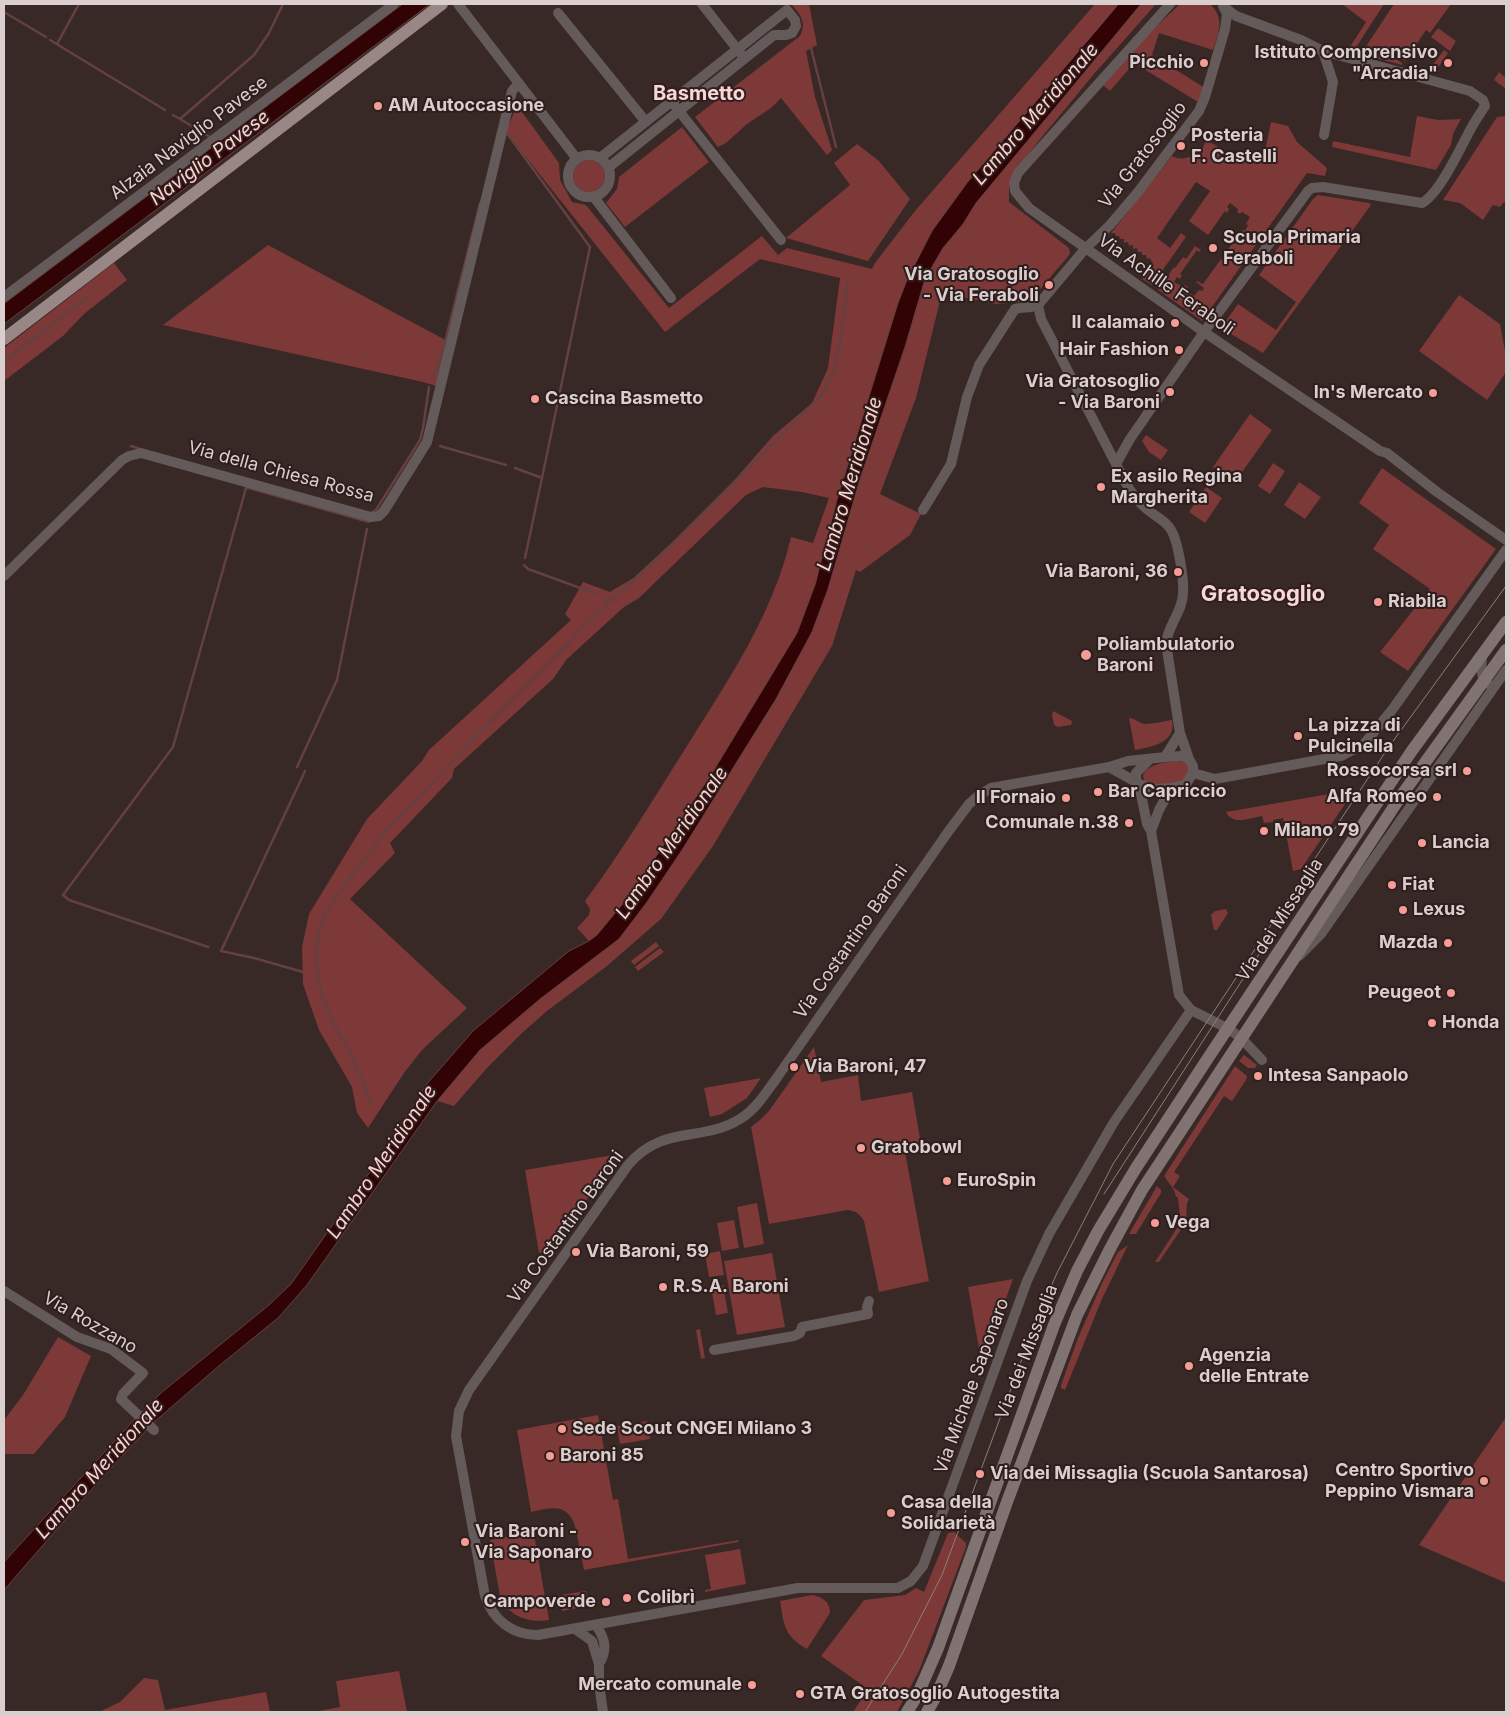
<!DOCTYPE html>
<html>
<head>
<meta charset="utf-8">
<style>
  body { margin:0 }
  #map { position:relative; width:1510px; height:1716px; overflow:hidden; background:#382826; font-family:Inter,sans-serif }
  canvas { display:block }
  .frame { position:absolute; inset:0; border:5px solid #dacfce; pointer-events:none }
</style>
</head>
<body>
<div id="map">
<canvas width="1510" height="1716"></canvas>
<div class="frame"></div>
</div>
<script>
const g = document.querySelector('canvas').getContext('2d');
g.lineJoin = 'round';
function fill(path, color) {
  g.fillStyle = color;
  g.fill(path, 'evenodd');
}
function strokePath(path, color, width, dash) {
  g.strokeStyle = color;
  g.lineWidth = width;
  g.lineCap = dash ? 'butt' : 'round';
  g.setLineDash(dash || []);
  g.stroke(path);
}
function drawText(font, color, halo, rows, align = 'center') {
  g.font = font + ' Inter,sans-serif';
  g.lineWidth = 4;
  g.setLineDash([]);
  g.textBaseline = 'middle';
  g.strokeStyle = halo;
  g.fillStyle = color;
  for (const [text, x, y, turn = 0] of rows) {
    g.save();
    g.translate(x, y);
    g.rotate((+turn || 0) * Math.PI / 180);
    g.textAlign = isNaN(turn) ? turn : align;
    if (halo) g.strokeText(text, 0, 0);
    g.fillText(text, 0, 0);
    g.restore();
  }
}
const green = new Path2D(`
  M791 4H809L817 45 806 51 815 97 832 150 827 155 781 98 771 108 747 124 726 143 718 147 695 117 800 36C807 22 800 14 791 4Z
  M1095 4H1119L967 183 932 231 907 280 898 303 837 500 815 585 797 633 711 775 630 895 597 935 589 941 577 928 589 915 590 909 585 901C621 853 652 801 685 749 727 682 773 615 791 537L813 543 829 498 802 492 763 487 746 495 639 598 624 607 567 659 553 679 454 769 452 778 390 843 395 853 350 899 467 1008 422 1050 404 1073 368 1128 357 1113 352 1087 319 1030 303 984 302 947 309 914 367 819 422 761 429 750 571 620 565 614 583 582 610 592 635 577 670 546 731 484 773 436 812 403 828 368 840 278 760 259 665 332 506 132 517 105 559 163 560 180 572 202 586 205 669 308 762 236 778 255 787 248 872 269 875 263 915 211Z
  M1141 4H1156L1094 74 1037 143 1016 172 1009 187V202L1069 248 1070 254 1030 301 996 304 942 293 916 398 880 494 921 514 910 535 860 572 856 570 832 646 713 846 661 919 607 966 547 1011 522 1033 487 1068 454 1106 437 1101 480 1050 540 999 647 902 682 850 776 699 860 479 905 347 925 279 943 248 963 224 976 203Z
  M1180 4H1210C1225 18 1219 32 1213 50L1159 33 1152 55 1205 88 1198 102 1134 63 1110 91 1103 85 1145 37Z
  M1342 4H1384L1353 52 1348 50 1366 22Z
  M1394 4H1451L1430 33 1426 30 1405 61 1385 48 1384 50 1402 63V65L1361 54Z
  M1438 28 1456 41 1450 51 1431 37Z
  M1444 50 1448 53 1437 69 1439 71 1437 73 1429 70Z
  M1499 72 1506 78V89L1494 80Z
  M1417 116 1438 120 1461 119 1453 134 1451 145 1436 170 1332 147 1333 141 1410 157Z
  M1506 116V203L1504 202 1500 207 1493 205 1483 220 1460 203 1443 200 1497 117Z
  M1271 122 1288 126 1297 142 1327 168 1325 176 1307 173 1202 321 1158 290 1174 267 1175 268 1183 257 1186 259 1195 246 1201 250 1199 252 1197 250 1180 274 1182 275 1180 279 1177 277 1174 282 1183 287 1184 285 1188 287 1186 290 1194 296 1199 290 1202 291 1204 288 1196 282 1197 281 1203 284 1221 259 1224 260 1226 256 1224 255 1242 230 1245 231 1248 225 1246 224 1250 217 1242 212 1240 214 1237 212 1238 209 1230 203 1227 207 1229 209 1227 213 1225 211 1208 235 1189 221 1210 191 1196 182 1157 238 1170 248 1181 233 1186 237 1152 285 1142 279 1153 264 1150 258 1147 259 1146 255H1142V252H1138L1137 248 1133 249V245L1129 246 1128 242 1124 243V239H1120L1119 236H1116L1115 233H1111L1172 156C1184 162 1191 156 1202 150L1206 140 1226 151 1263 161Z
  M682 127 709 162 625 227 606 203 617 189 619 177Z
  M857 144 879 161 910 199 868 261 786 238 850 185 834 163Z
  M573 176a16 16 0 1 1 32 0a16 16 0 1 1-32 0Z
  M1318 195 1369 203 1371 205 1263 353 1221 328 1238 304 1276 330 1296 302 1259 275 1313 199Z
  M268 245 451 343 440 387 423 382 163 325Z
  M114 263 127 280 84 314 63 336 4 381V348Z
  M1459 295 1500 324 1506 356V372L1487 400 1419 351Z
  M1250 414 1272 430 1235 482 1213 467Z
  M1146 435 1168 450 1161 460 1149 452 1142 441Z
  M1273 463 1285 471 1270 494 1258 486Z
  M1382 468 1496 549 1408 671 1380 652 1430 589 1373 549 1389 525 1359 503Z
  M1299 482 1321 497 1305 519 1284 505Z
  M1206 487 1222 498 1205 523 1189 512Z
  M1053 711 1072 721 1071 725 1058 727 1054 725 1052 715Z
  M1129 718C1135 718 1139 723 1145 724 1154 724 1163 721 1172 720 1177 743 1151 747 1135 750Z
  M1177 761 1186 763 1190 768 1186 779 1168 785 1144 782 1143 775C1149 763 1166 762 1177 761Z
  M1329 794 1337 797 1345 796 1349 798 1301 869 1293 871 1283 818 1273 820 1274 822 1264 823 1262 816C1250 818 1233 826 1226 812Z
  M1226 909 1228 913 1217 930H1214L1211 915 1215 911Z
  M656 942 659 946 634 965 631 961Z
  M660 948 664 952 638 971 635 967Z
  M814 1047 821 1082 858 1075 861 1101 912 1092 922 1150 905 1152 929 1281 879 1292 864 1221C860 1214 856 1211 848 1210L769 1224 751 1127 760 1120 769 1111Z
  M1244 1055 1257 1065 1255 1068H1248L1239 1061Z
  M1235 1066 1247 1076 1246 1080 1232 1101 1224 1096 1174 1172 1180 1176 1173 1187 1189 1199 1187 1203 1186 1222 1159 1262H1155L1179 1225 1178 1219 1180 1218 1178 1197H1176L1174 1190 1164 1176Z
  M761 1078 747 1098 722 1114 710 1117 704 1088Z
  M613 1155 615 1160 551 1250 539 1253 525 1170Z
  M1157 1186 1161 1190V1193L1136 1234H1129Z
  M757 1203 764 1244 744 1248 737 1207Z
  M734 1220 739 1248 722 1251 717 1223Z
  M1128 1245 1102 1299 1065 1390 1061 1388V1385L1078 1338 1102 1283 1118 1252Z
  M720 1251 724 1275 709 1277 705 1254Z
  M772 1253 785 1327 737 1335 724 1261Z
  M1013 1279 984 1360H981L968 1287Z
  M723 1285 728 1313 716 1315 711 1287Z
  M700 1329 705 1358 701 1359 696 1330Z
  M58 1337 91 1356 65 1417 34 1454H4V1420L23 1395Z
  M598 1415 613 1500 618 1499 628 1559 739 1540 738 1542 584 1570 575 1526C567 1502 550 1508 531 1512L517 1430Z
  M1506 1417V1583L1419 1545Z
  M647 1421 650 1439 620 1444 617 1426Z
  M533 1528 549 1620C528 1623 509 1617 500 1596L490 1540 523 1534V1529Z
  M954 1532 966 1543V1547L919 1671 897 1712H853L868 1689 821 1656 864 1600 905 1595 916 1588 924 1592 948 1533Z
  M740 1549 746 1584 705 1592V1590L711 1589 705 1555Z
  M586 1591 589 1606 562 1611 561 1607 557 1608 555 1596Z
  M812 1595C823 1597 830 1602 830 1613L807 1649C784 1636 784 1625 780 1601Z
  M399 1671 407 1712H313L340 1707 336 1681Z
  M144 1678 158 1680 165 1710 266 1692 270 1712H99L120 1702Z`);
const water = new Path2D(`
  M403 4H430L4 324V304Z
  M1119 4H1141L976 203 963 224 943 248 925 279 905 347 860 479 828 589 812 632 776 699 682 850 647 902 619 939 540 999 480 1050 437 1101 307 1285 278 1318 220 1365 153 1423 98 1482 4 1590V1562L134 1420 161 1393 269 1305 291 1284 382 1155 426 1085 473 1031 569 951 589 941 597 935 630 895 711 775 797 633 815 585 837 500 898 303 907 280 932 231 967 183Z`);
const stream = new Path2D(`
  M4 12 46 37
  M50 40 165 110
  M57 44 79 4
  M811 48 836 147
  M173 115 180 119
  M506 132 590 247 542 478
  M210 137 180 119 254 55 269 33 283 4
  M4 361 88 297
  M431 379 438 367 444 346 480 203
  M131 446 140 449
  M440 446 506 465
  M515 468 542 478 525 558
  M372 512 376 510 420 440 423 428 429 387
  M524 565 528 569 597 594
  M604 597 610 601
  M297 767 337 680 367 529
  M208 947 69 900 63 895 173 747 246 488H249L369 522
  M303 972 254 958 221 951 305 771
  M370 1102 361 1077 348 1048 333 1023 321 993 317 969V942L321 924 331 904 385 832 490 722 571 641 579 630 670 546 823 394 834 369 840 344 848 281`);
const minor = new Path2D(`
  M458 4 577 159
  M702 4 741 54
  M1170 4 1018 173 1014 183 1015 191 1029 208 1204 332 1380 451 1387 453 1437 492 1506 540
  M558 13 646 122
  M1323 51 1333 82 1324 135
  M675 106 781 240
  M568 176a21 21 0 1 1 42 0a21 21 0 1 1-42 0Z
  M600 158 787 10 795 20 796 26 792 33 786 35H774L609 167
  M593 196 671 298
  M4 297 394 4
  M1038 305 1041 319 1116 464C1125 482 1132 497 1148 510 1155 516 1164 520 1169 527 1178 537 1184 579 1183 593 1183 611 1168 625 1166 643L1180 733 1189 759 1193 766V773L1186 784 1171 788 1159 789 1147 787 1139 784 1136 780V773L1150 759
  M1116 464 1130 439 1204 332 1308 191 1312 188 1323 187 1422 203C1439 194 1459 151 1468 134 1473 124 1479 115 1485 106L1483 100 1470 91 1323 51 1301 40 1236 16 1224 7
  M923 510 951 464 967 397 979 365 1015 309C1023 306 1030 309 1038 305L1085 249 1110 225 1138 192 1199 111 1205 97 1225 29 1227 14 1223 6
  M4 576 122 460 129 456 141 453 371 517 379 516 384 511 427 442 512 91 519 83
  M1482 657C1481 667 1480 677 1488 684
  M1180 733 1165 757 1128 761 1109 767 991 788 978 796 969 804 948 832 776 1079C765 1094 756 1109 740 1119 701 1143 663 1124 628 1165L469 1390 459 1411 456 1436 485 1596C493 1620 512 1635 538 1635L798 1588H898L911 1581 923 1566 1027 1281 1049 1234 1114 1122 1191 1010
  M1165 757 1181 756 1189 759
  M1109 767 1138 783
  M1193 773 1215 779 1341 756 1364 744 1392 710 1506 550
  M1139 784 1147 824 1151 831 1179 995 1191 1010 1229 1029 1241 1038 1262 1060
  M1151 831 1159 810 1171 788
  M1299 956 1321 934 1506 670
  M4 1291 77 1337 111 1349 143 1373 123 1394 121 1399 154 1430
  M714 1350 794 1336 800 1333 802 1327 868 1314 867 1307 869 1301
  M596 1625C605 1638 608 1650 599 1664
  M575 1629 592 1641 599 1664V1684L603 1712`);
const secondary = new Path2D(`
  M907 1712 917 1696 938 1648 1054 1325 1077 1271 1098 1231 1136 1168 1214 1049 1411 752 1506 622
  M927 1712 936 1696 949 1666 1007 1502 1077 1315 1111 1247 1142 1190 1401 796 1506 650`);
const primary = new Path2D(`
  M4 339 442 4`);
const tram = new Path2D(`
  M1104 1194 1272 934
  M865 1712 902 1654 942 1575 1036 1321 1057 1273 1113 1164 1388 748 1506 586`);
const markers = [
  [1204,63,5,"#f59c95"],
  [1448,63,5,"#f59c95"],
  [378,106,5,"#f59c95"],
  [1181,146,5,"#f59c95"],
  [1213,248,5,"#f59c95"],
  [1049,285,5,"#f59c95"],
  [1175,323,5,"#f59c95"],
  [1179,350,5,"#f59c95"],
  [1170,392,5,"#f59c95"],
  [1433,393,5,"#f59c95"],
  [535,399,5,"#f59c95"],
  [1101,487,5,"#f59c95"],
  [1178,572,5,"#f59c95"],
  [1378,602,5,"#f59c95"],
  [1086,655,6,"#f59c95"],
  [1298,736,5,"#f59c95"],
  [1467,771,5,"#f59c95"],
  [1098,792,5,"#f59c95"],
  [1437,797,5,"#f59c95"],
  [1066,798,5,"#f59c95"],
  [1129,823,5,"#f59c95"],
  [1264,831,5,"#f59c95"],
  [1422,843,5,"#f59c95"],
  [1392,885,5,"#f59c95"],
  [1403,910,5,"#f59c95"],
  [1448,943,5,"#f59c95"],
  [1451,993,5,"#f59c95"],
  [1432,1023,5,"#f59c95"],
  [794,1067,5,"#f59c95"],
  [1258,1076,5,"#f59c95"],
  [861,1148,5,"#f59c95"],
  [947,1181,5,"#f59c95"],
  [1155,1223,5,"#f59c95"],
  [576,1252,5,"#f59c95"],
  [663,1287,5,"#f59c95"],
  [1189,1366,5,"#f59c95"],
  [562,1429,5,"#f59c95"],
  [550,1456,5,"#f59c95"],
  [980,1474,5,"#f59c95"],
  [1484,1481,5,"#f59c95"],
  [891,1513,5,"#f59c95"],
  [465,1542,5,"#f59c95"],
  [627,1598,5,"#f59c95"],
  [606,1602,5,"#f59c95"],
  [752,1685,5,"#f59c95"],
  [800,1694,5,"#f59c95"]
];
const poiNames = [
  ["Istituto Comprensivo",1438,53,"right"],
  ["\"Arcadia\"",1438,74,"right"],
  ["Picchio",1194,63,"right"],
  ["AM Autoccasione",388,106],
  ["Posteria",1191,136],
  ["F. Castelli",1191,157],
  ["Scuola Primaria",1223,238],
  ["Feraboli",1223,259],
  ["Via Gratosoglio",1039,275,"right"],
  ["- Via Feraboli",1039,296,"right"],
  ["Il calamaio",1165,323,"right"],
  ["Hair Fashion",1169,350,"right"],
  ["Via Gratosoglio",1160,382,"right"],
  ["- Via Baroni",1160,403,"right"],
  ["In's Mercato",1423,393,"right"],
  ["Cascina Basmetto",545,399],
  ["Ex asilo Regina",1111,477],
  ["Margherita",1111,498],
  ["Via Baroni, 36",1168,572,"right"],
  ["Riabila",1388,602],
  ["Poliambulatorio",1097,645],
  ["Baroni",1097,666],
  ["La pizza di",1308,726],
  ["Pulcinella",1308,747],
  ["Rossocorsa srl",1457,771,"right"],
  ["Bar Capriccio",1108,792],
  ["Alfa Romeo",1427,797,"right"],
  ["Il Fornaio",1056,798,"right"],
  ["Comunale n.38",1119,823,"right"],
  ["Milano 79",1274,831],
  ["Lancia",1432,843],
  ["Fiat",1402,885],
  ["Lexus",1413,910],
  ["Mazda",1438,943,"right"],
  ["Peugeot",1441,993,"right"],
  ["Honda",1442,1023],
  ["Via Baroni, 47",804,1067],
  ["Intesa Sanpaolo",1268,1076],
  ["Gratobowl",871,1148],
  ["EuroSpin",957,1181],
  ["Vega",1165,1223],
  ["Via Baroni, 59",586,1252],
  ["R.S.A. Baroni",673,1287],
  ["Agenzia",1199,1356],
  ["delle Entrate",1199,1377],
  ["Sede Scout CNGEI Milano 3",572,1429],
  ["Baroni 85",560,1456],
  ["Centro Sportivo",1474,1471,"right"],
  ["Peppino Vismara",1474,1492,"right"],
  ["Via dei Missaglia (Scuola Santarosa)",990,1474],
  ["Casa della",901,1503],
  ["Solidarietà",901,1524],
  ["Via Baroni -",475,1532],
  ["Via Saponaro",475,1553],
  ["Colibrì",637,1598],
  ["Campoverde",596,1602,"right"],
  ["Mercato comunale",742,1685,"right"],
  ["GTA Gratosoglio Autogestita",810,1694]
];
const streetNames = [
  ["Alzaia Naviglio Pavese",189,138,-37],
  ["Via Gratosoglio",1143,155,-52],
  ["Via Achille Feraboli",1166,285,35],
  ["Via della Chiesa Rossa",281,472,15],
  ["Via dei Missaglia",1280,920,-57],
  ["Via Costantino Baroni",851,942,-55],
  ["Via Costantino Baroni",566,1227,-54],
  ["Via Rozzano",90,1323,30],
  ["Via dei Missaglia",1027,1352,-69],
  ["Via Michele Saponaro",972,1386,-70]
];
const waterNames = [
  ["Lambro Meridionale",1036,114,-49],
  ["Naviglio Pavese",210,158,-37],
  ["Lambro Meridionale",850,484,-73],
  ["Lambro Meridionale",672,843,-55],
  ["Lambro Meridionale",382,1162,-56],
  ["Lambro Meridionale",100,1469,-48]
];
const quarterNames = [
  ["Basmetto",699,94]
];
const districtNames = [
  ["Gratosoglio",1263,594]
];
fill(green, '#7c3937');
fill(water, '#320305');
strokePath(water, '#644041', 1);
strokePath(stream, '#644041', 2.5);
strokePath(minor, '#635a59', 10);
strokePath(secondary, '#817372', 12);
strokePath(primary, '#988785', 12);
strokePath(tram, '#8c7f7d', 1);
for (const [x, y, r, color] of markers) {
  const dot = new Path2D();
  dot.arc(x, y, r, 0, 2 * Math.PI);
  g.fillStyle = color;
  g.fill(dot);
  strokePath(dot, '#2e1e1d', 2);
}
drawText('bold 18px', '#dacfce', '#2e1e1d', poiNames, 'left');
drawText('18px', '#dacfce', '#2e1e1d', streetNames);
drawText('italic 19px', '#fdd1cd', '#2e1e1d', waterNames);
drawText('bold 20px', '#fad7d4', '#2e1e1d', quarterNames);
drawText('bold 22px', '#fad7d4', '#2e1e1d', districtNames);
</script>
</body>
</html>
